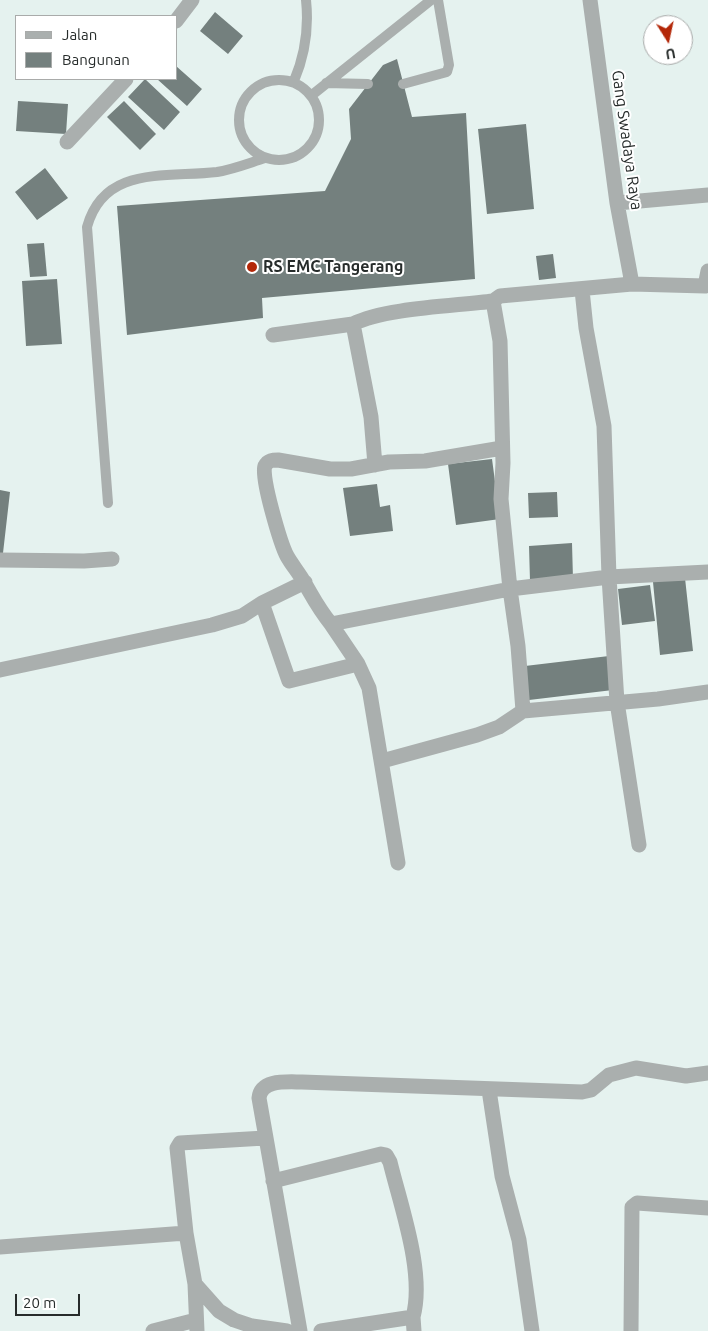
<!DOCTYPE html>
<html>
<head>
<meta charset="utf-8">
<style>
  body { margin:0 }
  #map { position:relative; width:708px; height:1331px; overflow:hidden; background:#e5f2ef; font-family:Ubuntu,sans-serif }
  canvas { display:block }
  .legend { position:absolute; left:15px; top:15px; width:162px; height:65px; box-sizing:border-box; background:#fff; border:1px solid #a9abaa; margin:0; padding:6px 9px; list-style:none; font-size:15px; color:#272c2b }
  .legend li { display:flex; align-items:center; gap:10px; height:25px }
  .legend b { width:25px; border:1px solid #a9abaa }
  .north { position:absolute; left:643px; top:15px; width:50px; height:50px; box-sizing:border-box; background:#fff; border:1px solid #a9abaa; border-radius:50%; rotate:170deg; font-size:14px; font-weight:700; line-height:20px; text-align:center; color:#272c2b }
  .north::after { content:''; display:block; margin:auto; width:18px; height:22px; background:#b32708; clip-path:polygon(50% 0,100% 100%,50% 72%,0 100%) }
  .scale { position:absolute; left:15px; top:1294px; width:65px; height:22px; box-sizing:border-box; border:2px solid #272c2b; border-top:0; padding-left:6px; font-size:15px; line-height:18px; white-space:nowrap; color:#272c2b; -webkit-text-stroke:4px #fff; paint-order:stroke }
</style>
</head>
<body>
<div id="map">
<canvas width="708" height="1331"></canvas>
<ul class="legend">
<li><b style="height:6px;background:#aaafae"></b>Jalan</li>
<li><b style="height:14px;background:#74807e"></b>Bangunan</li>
</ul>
<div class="north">U</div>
<div class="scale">20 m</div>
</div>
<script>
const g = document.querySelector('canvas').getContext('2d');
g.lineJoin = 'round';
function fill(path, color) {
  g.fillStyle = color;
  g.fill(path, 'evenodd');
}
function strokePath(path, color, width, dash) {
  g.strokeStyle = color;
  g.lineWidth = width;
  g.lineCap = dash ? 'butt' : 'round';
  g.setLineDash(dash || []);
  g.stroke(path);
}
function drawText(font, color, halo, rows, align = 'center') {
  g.font = font + ' Ubuntu,sans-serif';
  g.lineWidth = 4;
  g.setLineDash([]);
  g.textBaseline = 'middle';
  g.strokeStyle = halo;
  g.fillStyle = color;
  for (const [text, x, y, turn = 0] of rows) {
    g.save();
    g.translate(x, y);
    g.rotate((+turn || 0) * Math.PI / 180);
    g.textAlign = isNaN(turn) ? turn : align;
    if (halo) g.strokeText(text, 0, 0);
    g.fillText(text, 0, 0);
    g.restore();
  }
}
const building = new Path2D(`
  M215 12 243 36 228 54 200 31Z
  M397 59 412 117 466 113 475 279 262 298 263 318 127 335 117 206 325 191 351 139 349 109 383 65Z
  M176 66 202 89 187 106 157 79H176Z
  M145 79 180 112 164 130 128 97Z
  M18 101 68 104 66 134 16 131Z
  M124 101 156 134 140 150 107 117Z
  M526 124 534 209 487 214 478 129Z
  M45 168 68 198 37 220 15 192Z
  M44 243 47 276 30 277 27 244Z
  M553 254 556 278 539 280 536 256Z
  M57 279 62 344 26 346 22 281Z
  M492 459 500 519 456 525 448 464Z
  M377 484 380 507 390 505 393 531 350 536 343 488Z
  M0 490 10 492 3 553H0Z
  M557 492 558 517 529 518 528 493Z
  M572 543 573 579 530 581 529 546Z
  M685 578 693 651 660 655 653 582Z
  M650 585 655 621 622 625 618 589Z
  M609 656 613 690 529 700 525 666Z`);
const lane = new Path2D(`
  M239 120a40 40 0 1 1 80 0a40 40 0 1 1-80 0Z
  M294 81C305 55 309 28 306 0
  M326 83 368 84
  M403 84 447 72 449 65 438 0
  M312 95 431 0
  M108 503 87 227C104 165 166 178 217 172 234 169 249 163 265 158`);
const street = new Path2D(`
  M590 0 617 203 632 284
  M176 21 192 0
  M67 142 126 79
  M617 203 708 195
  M273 335 353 324
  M375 465 371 417 353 324C384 308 456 306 493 301
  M0 560 84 561 112 559
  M305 582 262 603 289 681 358 664
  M331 624C318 608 314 599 304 582 299 573 292 565 287 556 281 545 260 475 265 466 268 460 273 460 278 460L330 469H351L389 462 425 461 502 448
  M0 670 212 625 242 616 262 603
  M523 711 658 699 708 692
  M382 761 477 735 499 727 523 711 518 646 510 589 501 499 503 463 500 341 493 301 500 296 632 284 705 286 708 271
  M639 845 617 702 609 577 708 572
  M398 863 369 688 358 664 331 624 510 589 609 577 604 426 586 328 582 290
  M489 1090 502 1176 519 1240 532 1331
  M273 1181 381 1154 386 1155 390 1162C401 1207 425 1273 413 1317
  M186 1233 177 1148 180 1143 265 1138
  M0 1247 186 1233 195 1284 219 1311 234 1320 252 1326 287 1331
  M195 1284 197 1331
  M153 1331 196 1320
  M300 1331 259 1098C261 1079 287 1082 302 1082L582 1092 591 1090 609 1075 636 1068 686 1076 708 1073
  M321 1331 413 1317 414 1331
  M631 1331 632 1207 637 1203 708 1208`);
const markers = [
  [252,267,6,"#b32708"]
];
const streetNames = [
  ["Gang Swadaya Raya",627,140,82]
];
const poiNames = [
  ["RS EMC Tangerang",263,267]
];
fill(building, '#74807e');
strokePath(lane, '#aaafae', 10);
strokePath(street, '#aaafae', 15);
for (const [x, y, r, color] of markers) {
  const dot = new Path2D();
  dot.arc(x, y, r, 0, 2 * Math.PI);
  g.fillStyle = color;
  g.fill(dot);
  strokePath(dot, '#fff', 2);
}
drawText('16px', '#272c2b', '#fff', streetNames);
drawText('bold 16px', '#272c2b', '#fff', poiNames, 'left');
</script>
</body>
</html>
